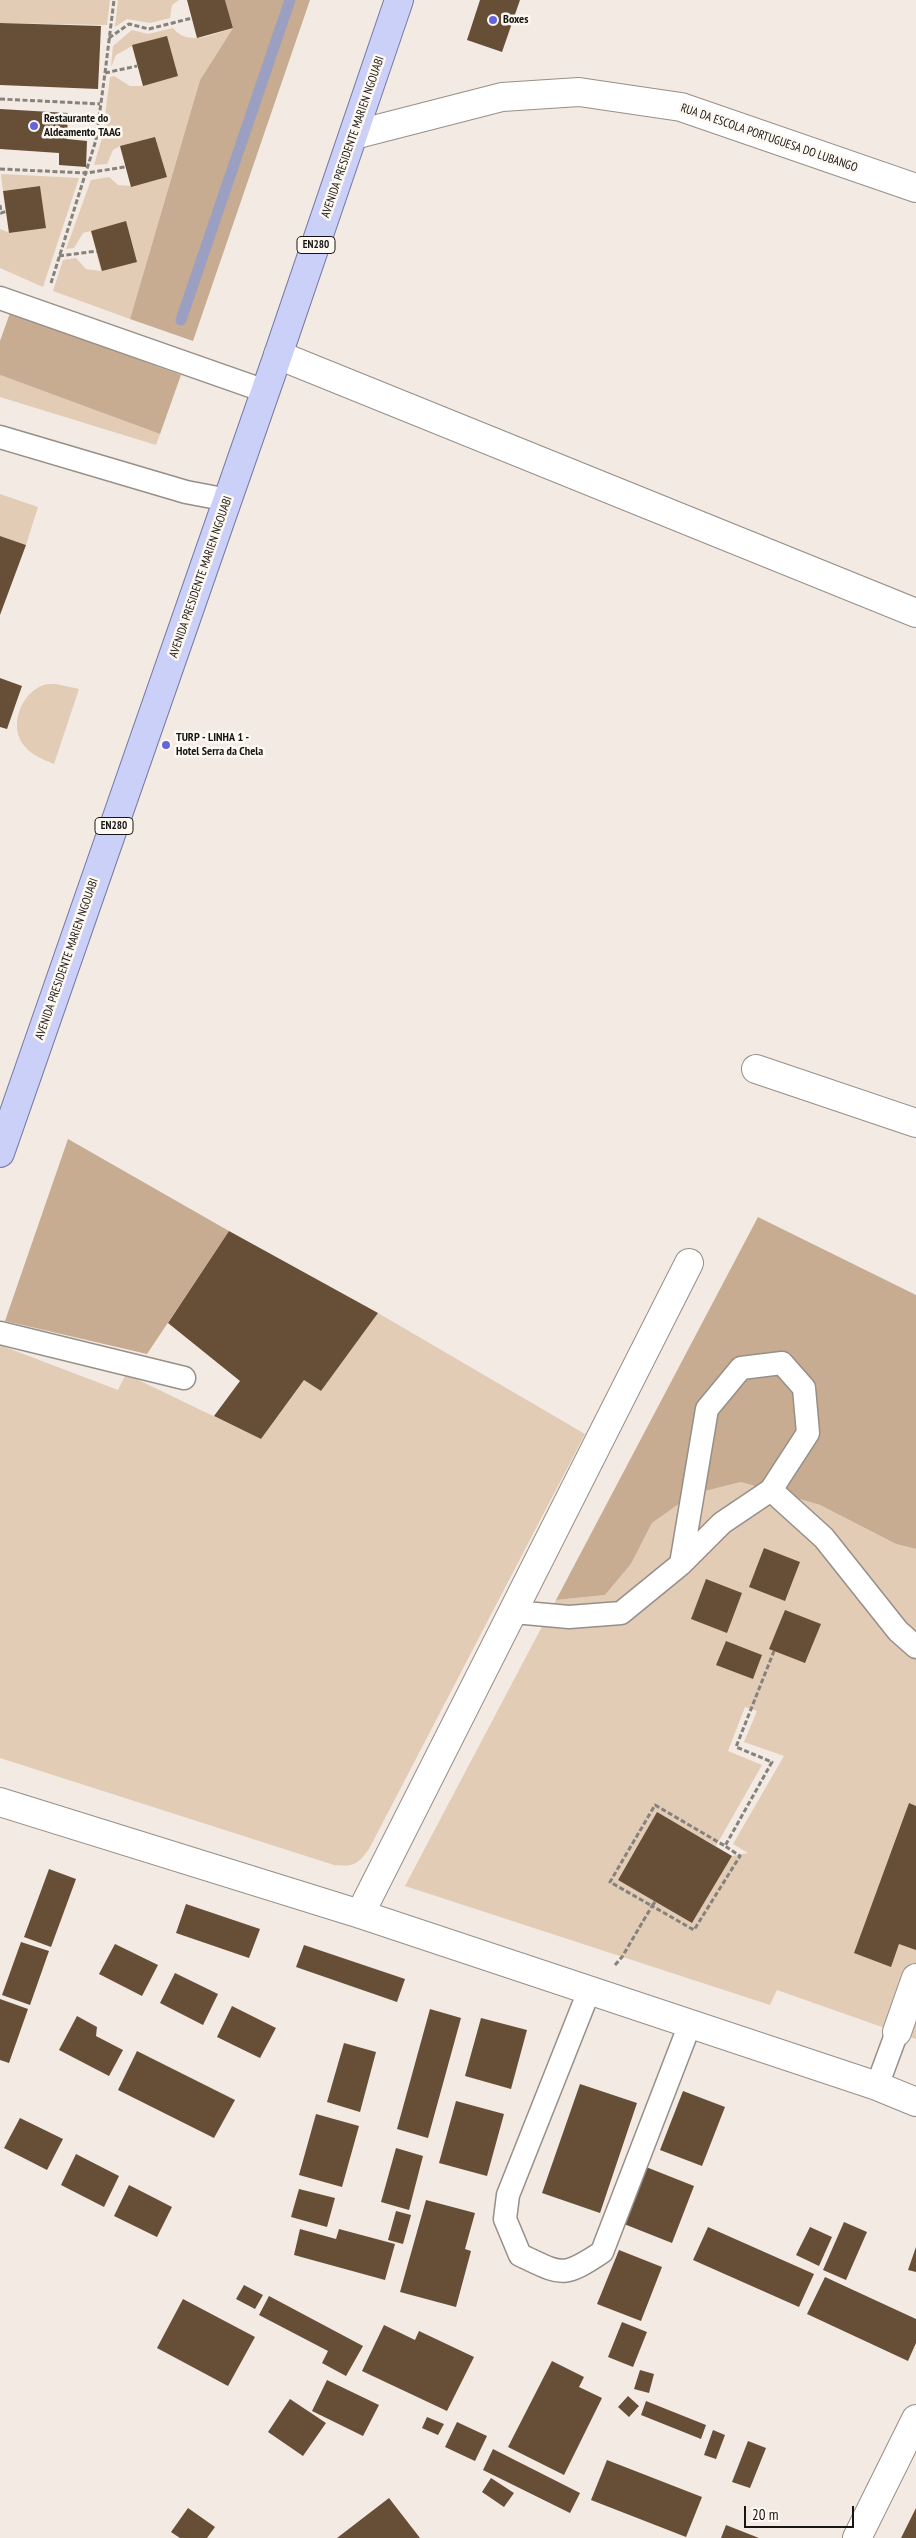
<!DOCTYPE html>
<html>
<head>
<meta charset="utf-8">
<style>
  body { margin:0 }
  #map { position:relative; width:916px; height:2538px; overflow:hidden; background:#f2eae3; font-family:"PT Sans Narrow",sans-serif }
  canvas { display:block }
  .scale { position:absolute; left:744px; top:2506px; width:110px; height:22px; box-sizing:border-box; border:2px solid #171512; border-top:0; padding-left:6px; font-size:15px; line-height:18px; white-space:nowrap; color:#171512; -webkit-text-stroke:4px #fef8f2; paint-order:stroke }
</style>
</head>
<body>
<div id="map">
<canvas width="916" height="2538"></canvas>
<div class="scale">20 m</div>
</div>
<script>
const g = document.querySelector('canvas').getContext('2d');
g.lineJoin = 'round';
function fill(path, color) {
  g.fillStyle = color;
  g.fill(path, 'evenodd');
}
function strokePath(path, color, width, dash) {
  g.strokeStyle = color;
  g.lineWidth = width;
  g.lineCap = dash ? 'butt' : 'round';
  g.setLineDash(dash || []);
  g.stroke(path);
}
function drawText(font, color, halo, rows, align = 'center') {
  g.font = font + ' "PT Sans Narrow",sans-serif';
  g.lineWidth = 5;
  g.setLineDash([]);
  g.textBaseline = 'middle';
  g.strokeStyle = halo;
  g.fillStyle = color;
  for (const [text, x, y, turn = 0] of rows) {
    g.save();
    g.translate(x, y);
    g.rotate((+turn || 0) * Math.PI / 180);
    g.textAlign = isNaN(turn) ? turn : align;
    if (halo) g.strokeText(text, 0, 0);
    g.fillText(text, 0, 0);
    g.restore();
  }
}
const green = new Path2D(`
  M0 0H110L107 25 0 23Z
  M118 0H179L172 5 170 18 150 23 127 19 115 27Z
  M173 28C188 47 213 34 233 28L200 80 130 319 53 291 63 260 76 258 86 269 101 271 91 231 83 233 74 248 66 249 91 180 109 177 118 185 131 186 120 146 113 150 107 164 94 165 102 138 110 77 114 76 130 86H143L132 46 116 55 111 67 113 46 132 30 148 34Z
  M1 174 79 178 43 287 0 268V229L10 233 46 227 40 186 3 191Z
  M0 375 160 434 156 445 0 397Z
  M0 494 38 507 26 545 0 536Z
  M56 684 79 689 54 764C42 759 29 754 22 743 10 724 21 695 41 686 45 684 51 684 56 684Z
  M378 1313 585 1434 369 1849C357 1865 354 1867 334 1865L0 1758V1345L118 1390 126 1374 261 1439 304 1380 321 1391Z
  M741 1482 820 1505 896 1544 916 1549V2039L777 1990 770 2005 405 1886 556 1600 605 1595 631 1564 652 1523 693 1494ZM745 1707 757 1711 744 1742 784 1756 733 1844 748 1853 732 1856 692 1923 618 1880 657 1813 716 1846 762 1765 728 1751Z`);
const forest = new Path2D(`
  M225 0H310L193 341 130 319 200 80 233 28Z
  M10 313 181 375 160 434 0 375V341Z
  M68 1139 229 1231 147 1354 5 1321Z
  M758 1217 916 1295V1549L896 1544 820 1505 741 1482 693 1494 652 1523 631 1564 605 1595 556 1600Z`);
const stream = new Path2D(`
  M181 320 290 0`);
const building = new Path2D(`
  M187 0H225L233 28 197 38Z
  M480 0H520L502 52 467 40Z
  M0 23 101 26 98 89 0 85Z
  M167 36 178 76 143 86 132 45Z
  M0 109 68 113 67 139 87 141 86 167 59 165V153L0 149Z
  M155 137 167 177 131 187 120 146Z
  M40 186 46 228 9 233 3 191Z
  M126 221 137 262 102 271 91 231Z
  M0 536 26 545 0 615Z
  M0 678 22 686 7 729 0 727Z
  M229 1231 378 1313 321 1391 304 1380 261 1439 214 1416 240 1381 168 1323Z
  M764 1548 800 1562 785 1601 749 1587Z
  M706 1579 742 1593 727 1633 691 1619Z
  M785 1610 821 1624 805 1663 769 1649Z
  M726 1641 762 1655 753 1679 716 1665Z
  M909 1803 916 1806V1950L899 1944 891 1967 854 1953Z
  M657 1812 732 1856 692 1923 618 1880Z
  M49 1869 76 1879 51 1947 24 1937Z
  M186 1904 260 1929 249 1958 176 1933Z
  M21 1942 49 1951 30 2005 2 1995Z
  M115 1944 158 1965 142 1996 99 1974Z
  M304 1945 405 1979 397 2002 296 1967Z
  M175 1973 218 1994 203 2025 160 2003Z
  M0 1999 28 2009 9 2063 0 2060Z
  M232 2006 276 2028 260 2058 217 2037Z
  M430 2009 461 2018 428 2138 397 2129Z
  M77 2016 97 2027 96 2036 123 2050 109 2076 59 2050Z
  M481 2018 527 2030 511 2089 465 2076Z
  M344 2043 376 2052 360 2112 327 2102Z
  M137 2051 235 2100 214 2138 118 2090Z
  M580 2084 637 2103 600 2213 542 2193Z
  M683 2091 725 2107 702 2166 660 2150Z
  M456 2101 504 2114 487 2176 439 2163Z
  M316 2114 359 2126 342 2187 299 2175Z
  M20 2118 63 2139 47 2170 4 2148Z
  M396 2148 423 2156 409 2210 381 2202Z
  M76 2154 119 2176 104 2207 61 2185Z
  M646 2167 694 2186 672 2243 624 2224Z
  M129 2185 172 2207 157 2237 114 2216Z
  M299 2189 335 2198 327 2227 291 2217Z
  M426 2200 475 2213 465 2249 471 2251 456 2307 400 2292Z
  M396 2211 411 2215 403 2244 388 2240Z
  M844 2222 867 2232 846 2280 823 2270Z
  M708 2227 814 2274 799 2307 693 2260Z
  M810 2227 832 2237 819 2266 796 2255Z
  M300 2229 336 2239 339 2229 395 2244 385 2280 294 2255Z
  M916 2247V2272L908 2270Z
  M619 2250 662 2267 641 2321 597 2304Z
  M825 2277 916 2319V2343L908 2361 807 2314Z
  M244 2285 263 2295 255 2309 236 2299Z
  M269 2296 363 2346 346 2376 322 2363 328 2351 259 2315Z
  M183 2299 255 2337 228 2386 157 2348Z
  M622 2322 647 2332 633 2367 608 2357Z
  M384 2325 415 2340 419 2331 474 2357 447 2411 362 2371Z
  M552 2361 584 2377 579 2387 602 2398 564 2475 508 2447Z
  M640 2370 654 2374 649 2393 634 2389Z
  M327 2380 379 2405 363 2436 312 2411Z
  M628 2396 639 2406 629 2417 618 2407Z
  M290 2399 326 2423 303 2456 268 2432Z
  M646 2401 706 2425 701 2439 641 2415Z
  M427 2417 444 2424 438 2435 422 2428Z
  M457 2422 487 2436 475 2461 445 2447Z
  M713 2430 725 2435 716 2459 704 2455Z
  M748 2441 766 2448 750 2488 732 2482Z
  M493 2449 580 2493 570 2513 483 2470Z
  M607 2460 702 2497 686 2537 591 2500Z
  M491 2478 514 2493 504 2507 482 2492Z
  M389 2498 420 2538H337Z
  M188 2508 215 2527 207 2538H180L171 2532Z
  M916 2508V2538H901Z
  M726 2525 759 2538H721Z`);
const path = new Path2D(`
  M109 38 129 24 149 29 192 18
  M105 73 114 0
  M0 99 100 104
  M0 169 86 173 125 167
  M0 205 1 213 7 211
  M59 256 97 251
  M51 283 96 140 105 73 137 66
  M655 1902 652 1906 610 1882 655 1805 725 1846 772 1762 736 1747 774 1651
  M615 1965 622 1957 652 1906 694 1930 740 1856 725 1846`);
const lane = new Path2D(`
  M0 298 265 391
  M0 437 186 492 228 500
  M0 1333 184 1378
  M681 1564 707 1409 741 1368 782 1363 804 1388 808 1433 771 1490
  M514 1612 569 1617 621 1613 681 1564 722 1523 771 1490 824 1538 898 1631 916 1647
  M589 1991 508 2195 505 2219 520 2255C561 2274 562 2279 602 2252L690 2024
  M877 2086 897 2032`);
const street = new Path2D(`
  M354 135 502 97 579 92 681 107 916 188
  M278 355 916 613
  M756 1069 916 1123
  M0 1802 360 1914 877 2086 916 2102
  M360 1914 689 1263
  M897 2032 916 1978
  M857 2538 916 2419`);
const primary = new Path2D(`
  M0 1153 278 355 399 0`);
const markers = [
  [493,20,5,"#6564dd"],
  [34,126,5,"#6564dd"],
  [166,745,5,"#6564dd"]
];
const shields = [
  [316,245,38],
  [114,826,38]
];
const shieldNames = [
  ["EN280",316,245],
  ["EN280",114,826]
];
const poiNames = [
  ["Boxes",503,20],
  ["Restaurante do",44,119],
  ["Aldeamento TAAG",44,133],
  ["TURP - LINHA 1 -",176,738],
  ["Hotel Serra da Chela",176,752]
];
const streetNames = [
  ["AVENIDA PRESIDENTE MARIEN NGOUABI",353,137,-71],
  ["RUA DA ESCOLA PORTUGUESA DO LUBANGO",769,138,19],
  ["AVENIDA PRESIDENTE MARIEN NGOUABI",201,577,-71],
  ["AVENIDA PRESIDENTE MARIEN NGOUABI",67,959,-71]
];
fill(green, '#e3ccb5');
fill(forest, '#c7ac91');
strokePath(stream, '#9b9fc1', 11);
fill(building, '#674f37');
strokePath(lane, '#968f88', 25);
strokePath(street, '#968f88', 30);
strokePath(primary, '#767aa5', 30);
strokePath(path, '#86817c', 3, [5, 2.5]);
strokePath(lane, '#fff', 22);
strokePath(street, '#fff', 28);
strokePath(primary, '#cbd0f8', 28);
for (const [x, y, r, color] of markers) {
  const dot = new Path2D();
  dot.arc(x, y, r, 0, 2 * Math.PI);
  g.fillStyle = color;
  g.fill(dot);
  strokePath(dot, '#fef8f2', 2);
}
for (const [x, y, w] of shields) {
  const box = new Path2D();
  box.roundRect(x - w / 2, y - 8.5, w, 17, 4);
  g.fillStyle = '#fef8f2';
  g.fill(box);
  strokePath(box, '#171512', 1);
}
drawText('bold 11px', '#171512', null, shieldNames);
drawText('bold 12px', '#171512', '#fef8f2', poiNames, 'left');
drawText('12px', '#171512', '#fef8f2', streetNames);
</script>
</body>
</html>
